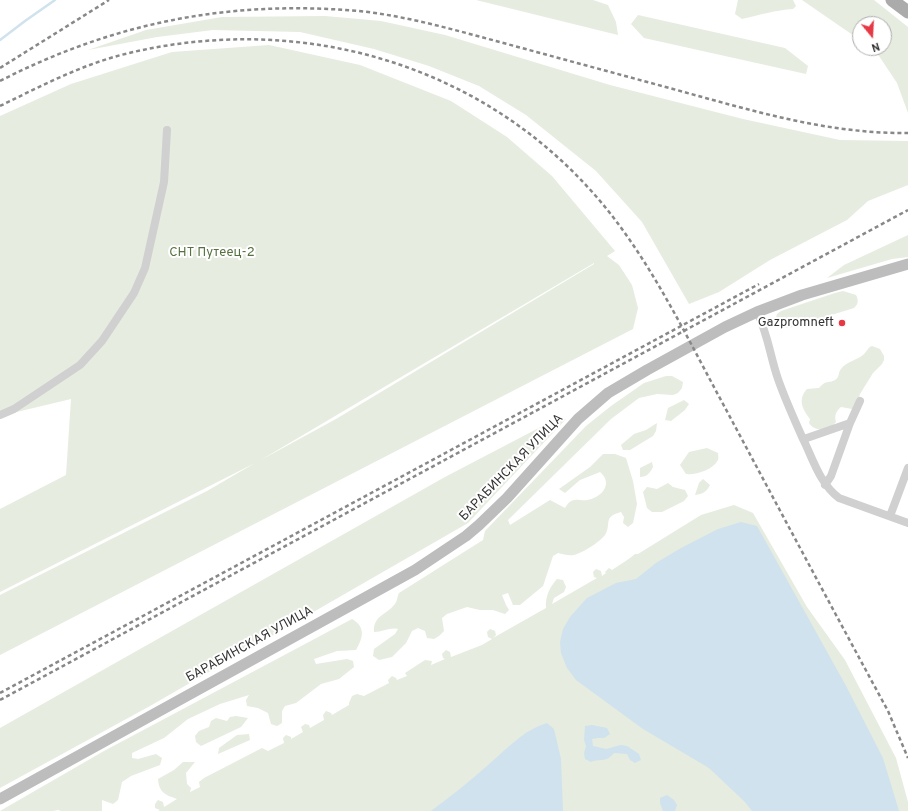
<!DOCTYPE html>
<html>
<head>
<meta charset="utf-8">
<style>
  body { margin:0 }
  #map { position:relative; width:908px; height:811px; overflow:hidden; background:#fff; font-family:Overpass,sans-serif }
  canvas { display:block }
  .north { position:absolute; left:852px; top:16px; width:40px; height:40px; box-sizing:border-box; background:#fff; border:1px solid #adadad; border-radius:50%; rotate:162deg; font-size:11px; font-weight:700; line-height:16px; text-align:center; color:#333 }
  .north::after { content:''; display:block; margin:auto; width:14px; height:18px; background:#e63946; clip-path:polygon(50% 0,100% 100%,50% 72%,0 100%) }
</style>
</head>
<body>
<div id="map">
<canvas width="908" height="811"></canvas>
<div class="north">N</div>
</div>
<script>
const g = document.querySelector('canvas').getContext('2d');
g.lineJoin = 'round';
function fill(path, color) {
  g.fillStyle = color;
  g.fill(path, 'evenodd');
}
function strokePath(path, color, width, dash) {
  g.strokeStyle = color;
  g.lineWidth = width;
  g.lineCap = dash ? 'butt' : 'round';
  g.setLineDash(dash || []);
  g.stroke(path);
}
function drawText(font, color, halo, rows, align = 'center') {
  g.font = font + ' Overpass,sans-serif';
  g.lineWidth = 4;
  g.setLineDash([]);
  g.textBaseline = 'middle';
  g.strokeStyle = halo;
  g.fillStyle = color;
  for (const [text, x, y, turn = 0] of rows) {
    g.save();
    g.translate(x, y);
    g.rotate((+turn || 0) * Math.PI / 180);
    g.textAlign = isNaN(turn) ? turn : align;
    if (halo) g.strokeText(text, 0, 0);
    g.fillText(text, 0, 0);
    g.restore();
  }
}
const green = new Path2D(`
  M476 0H593L608 5 616 22 618 35Z
  M738 0H793L796 6 793 9C776 10 759 15 742 19L735 14Z
  M802 0H874L908 27V113L897 83 879 56 870 48H884V24H860V40Z
  M638 15 785 48 808 66 806 74 644 38 631 24Z
  M325 16 381 21 445 35 610 85 743 119 840 140 908 141V185L868 201 847 220 770 260 719 292 689 304 642 222 596 171 526 115 479 86 429 66 374 49 300 32 213 30 157 37 88 50 146 30 222 17Z
  M269 45 360 65 451 101 507 137 552 176 615 251 607 256 619 265 632 285 638 308 633 329 0 655V595L207 491 255 463 0 592V509L66 475 71 399 0 416V116L71 84 172 52ZM594 264 336 419 259 461 594 263Z
  M908 235V257L892 259 827 278 844 265Z
  M843 291 856 295C859 301 858 304 854 308L789 328C783 327 777 327 775 321L777 314 781 311 835 293Z
  M872 346 880 349 884 356V360L882 364 873 373 860 394 856 406 852 409 841 407C836 411 834 416 836 422 830 430 815 433 809 423L810 419C803 410 797 400 807 389L819 388C827 379 828 384 835 380 840 377 838 372 841 369 846 362 857 360 863 355 867 352 867 348 872 346Z
  M666 376H672L683 382 682 388 678 393 673 395 657 394 639 398 611 419 508 520 510 525 550 500 565 508C567 505 569 501 574 500 578 499 582 501 587 500 601 498 614 484 600 472L580 480 565 493 559 489 590 467 603 454H615L626 458 633 481 637 504 633 523 628 527 623 523 624 517 621 512C602 517 612 524 605 535 600 542 582 553 574 555 569 556 563 554 558 553L553 556 543 586 520 605H513L508 593 502 595 506 605 509 610 505 614 493 610H480L467 607 447 614 442 618 444 631 439 636 434 639 427 638 425 631 418 628 412 631 406 643 392 657 379 660 373 656 374 649 395 634 398 629C390 627 383 632 374 632 373 616 386 615 394 605 397 603 397 597 399 593L483 540 485 531 586 426 611 406 644 383Z
  M684 400 689 404 685 410 671 421 665 420 668 408Z
  M566 419 468 523 150 706 0 788V728L445 477 554 420Z
  M657 423 656 431 653 436 630 450H623L621 445 634 434 646 430Z
  M707 448 718 453C718 456 719 458 718 460 713 470 696 475 686 474L680 465 689 452Z
  M652 462 653 467C650 473 647 477 640 477V468Z
  M703 479 710 485C706 492 703 494 695 495L699 483Z
  M668 483 673 487 685 490 688 496 684 501 662 512H652L647 508 643 492 647 487 657 489Z
  M734 505 753 513 807 607 845 660 896 758 908 802V811H158L160 810 155 808V804L158 800 163 802 164 807 177 799C166 795 159 793 158 779L174 770 183 762H195L186 773 187 784 191 788 190 792 200 787 199 782 204 778 262 748 268 751 284 743 283 738 286 735 291 737V739L303 732 301 727 305 724 309 725 310 728 324 720 323 715 326 711 331 713 332 715 349 705V703L352 696 357 694 364 696 389 683 388 680 392 676 396 678 397 680 407 676 405 673 425 660 432 661 431 665 445 659 443 658 442 654 446 650 450 652 451 657 482 645 492 639 488 637 487 632 490 629 495 631 496 635 493 638 546 608C545 596 550 587 557 579L563 580 566 587 564 592 554 598 552 604 597 578 594 577 593 572 596 569 601 571 602 576 606 573 605 572 609 568 612 570C621 564 628 560 635 554H638L701 515Z
  M352 619C366 627 363 638 356 650L337 651 314 659 316 664 347 659 353 661 354 667 339 679 321 684 296 703 285 706 282 711V723L277 726 271 724 268 713 258 708 247 706 246 700 249 695 220 704 188 719 164 738 132 753V758L138 759 156 754 162 758 160 765 131 776 122 782 118 800 113 804 102 800V811H61L58 810 53 811H0L104 751Z
  M236 716 248 718 241 727 201 746 196 742 195 736 199 731 209 727 211 721 216 718 227 721 230 717Z
  M249 734 250 740 218 754 219 748 237 735Z`);
const water = new Path2D(`
  M741 522 757 526 845 684 883 758 899 811H752L745 802 709 768 643 729 576 680 567 668 561 653 560 642 563 629 570 617 587 598 616 583 636 579 656 563 681 548 718 529Z
  M547 723 554 729 561 759 563 811H431C450 797 469 782 487 766 506 750 523 730 547 723Z
  M592 725 607 728 610 734 604 738H598L592 739 593 746 606 749 621 745 627 746 639 754 641 760 635 763 630 760 627 754 614 753C606 763 601 758 591 762L585 759 584 753 586 746 584 740 585 726Z
  M667 795 674 800 677 805 675 811H663L660 803V798Z`);
const stream = new Path2D(`
  M0 40 25 21 55 0`);
const street = new Path2D(`
  M757 312C768 334 770 356 778 379 785 399 794 419 803 439 813 459 820 484 839 498L908 523
  M0 415 14 409 80 365 102 341 134 293 145 268 164 182 167 130
  M804 439 850 423
  M825 485 831 476 850 423 860 401
  M890 516 908 468`);
const secondary = new Path2D(`
  M0 799 415 570 466 536 479 525 507 498 578 419 608 393 647 370 725 327 757 312 802 295 908 264`);
const primary = new Path2D(`
  M892 0 908 12`);
const rail = new Path2D(`
  M0 68 109 0
  M0 81C115 22 230 0 359 11 406 16 451 29 496 41 555 57 614 73 673 89 750 110 827 134 908 133
  M0 106C39 87 79 66 121 55 293 11 476 60 594 194 648 255 684 332 722 402 777 505 832 608 888 711L908 758
  M0 693 759 284
  M0 700 908 210`);
const markers = [
  [842,323,4,"#e63946"]
];
const parkNames = [
  ["СНТ Путеец-2",212,253]
];
const poiNames = [
  ["Gazpromneft",834,323]
];
const streetNames = [
  ["БАРАБИНСКАЯ УЛИЦА",512,468,-46],
  ["БАРАБИНСКАЯ УЛИЦА",250,645,-29]
];
fill(green, '#e6ecdf');
fill(water, '#cfe2ee');
strokePath(stream, '#cfe2ee', 2.5);
strokePath(street, '#d0d0d0', 8);
strokePath(secondary, '#bdbdbd', 11);
strokePath(primary, '#ababab', 13);
strokePath(rail, '#888', 2.5, [4, 3]);
for (const [x, y, r, color] of markers) {
  const dot = new Path2D();
  dot.arc(x, y, r, 0, 2 * Math.PI);
  g.fillStyle = color;
  g.fill(dot);
  strokePath(dot, '#fff', 1.5);
}
drawText('13px', '#56703f', '#fff', parkNames);
drawText('13px', '#333', '#fff', poiNames, 'right');
drawText('13px', '#333', '#fff', streetNames);
</script>
</body>
</html>
